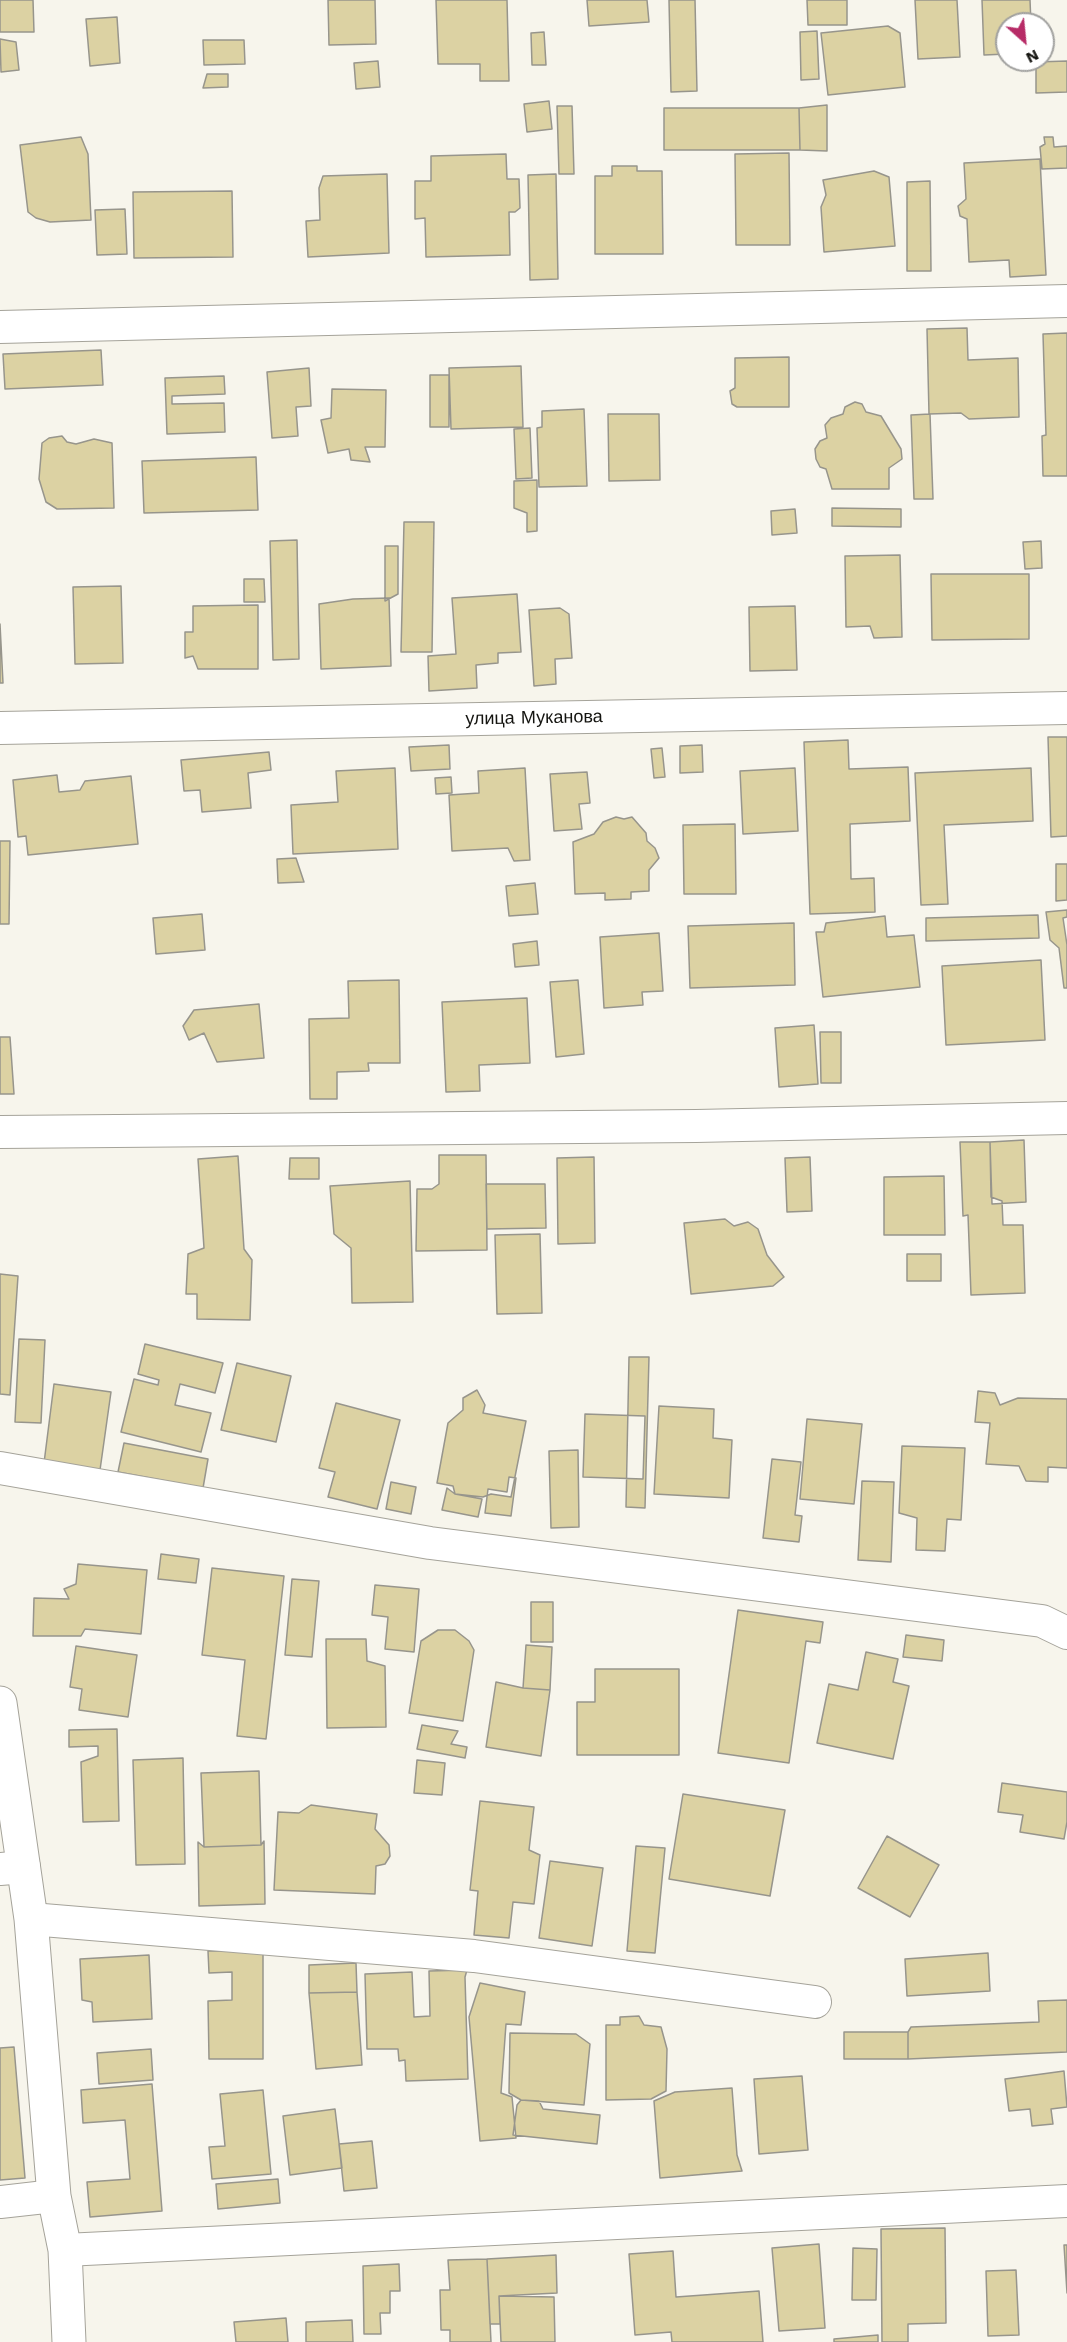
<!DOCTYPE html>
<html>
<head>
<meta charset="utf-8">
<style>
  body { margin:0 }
  #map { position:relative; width:1067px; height:2342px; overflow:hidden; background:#f7f5ec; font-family:"Work Sans",sans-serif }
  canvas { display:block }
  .north { position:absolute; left:995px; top:12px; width:60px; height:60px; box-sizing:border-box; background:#fff; border:2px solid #a1a19f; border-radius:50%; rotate:153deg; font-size:16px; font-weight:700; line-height:24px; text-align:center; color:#141410 }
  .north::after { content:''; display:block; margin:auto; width:21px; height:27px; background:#b72c67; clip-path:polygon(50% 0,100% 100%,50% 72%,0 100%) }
</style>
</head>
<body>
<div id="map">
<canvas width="1067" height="2342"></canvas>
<div class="north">N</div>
</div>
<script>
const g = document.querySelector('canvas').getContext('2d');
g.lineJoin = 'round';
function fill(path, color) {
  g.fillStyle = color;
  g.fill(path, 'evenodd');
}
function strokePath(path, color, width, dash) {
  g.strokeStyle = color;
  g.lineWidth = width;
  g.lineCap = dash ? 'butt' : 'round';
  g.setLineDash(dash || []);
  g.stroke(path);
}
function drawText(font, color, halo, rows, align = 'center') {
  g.font = font + ' "Work Sans",sans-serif';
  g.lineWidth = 4.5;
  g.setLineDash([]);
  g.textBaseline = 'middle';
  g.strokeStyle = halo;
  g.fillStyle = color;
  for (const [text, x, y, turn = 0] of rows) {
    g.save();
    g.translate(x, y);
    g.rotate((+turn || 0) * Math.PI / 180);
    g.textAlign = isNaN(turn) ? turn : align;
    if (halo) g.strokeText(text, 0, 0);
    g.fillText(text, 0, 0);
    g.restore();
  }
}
const building = new Path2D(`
  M0 0H33L34 32H0Z
  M328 0H375L376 44 329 45Z
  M436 0H507L509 81H480V64H438Z
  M587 0H647L649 22 589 26Z
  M669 0H695L697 91 671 92Z
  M807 0H847V25H808Z
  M915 0H957L960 57 918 59Z
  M982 0H1030L1031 24H1007V54L984 55Z
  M117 17 120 63 90 66 86 19Z
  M888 26 900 33 905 87 828 95 821 33Z
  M817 31 819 79 801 80 800 32Z
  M544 32 546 65H532L531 33Z
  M0 39 16 42 19 70 1 72Z
  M203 40H244L245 64 204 65Z
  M378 61 380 87 356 89 354 63Z
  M1067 61V92L1036 93V62Z
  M207 74H228V87L203 88Z
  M549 101 552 129 527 132 524 104Z
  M827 105V151L800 150 799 108Z
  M557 106H572L574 174H559Z
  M664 108H799L800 150H664Z
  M81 137 88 154 91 220 50 222 36 218 28 212 20 145Z
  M1044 137H1053L1054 147 1067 146V168L1042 169 1040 147 1045 144Z
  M789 153 790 245H736L735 154Z
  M506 154 507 179H519L520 208 515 212H509L510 255 426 257 425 218 415 219V181H431V156Z
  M1040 159 1046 275 1010 277 1009 260 969 262 967 219 960 216 958 206 966 199 964 163Z
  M612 166H637V171H662L663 254H595V176H612Z
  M874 171 889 177 895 246 824 252 821 207 826 195 823 180Z
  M387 174 389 253 308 257 306 221 320 220 319 188 323 176Z
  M556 174 558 279 530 280 528 175Z
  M930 181 931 271H907V182Z
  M232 191 233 257 134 258 133 192Z
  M125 209 127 254 97 255 95 210Z
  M967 328 968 360 1018 358 1019 417 969 419 961 413 929 414 927 329Z
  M1067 333V476H1043L1042 436 1046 435 1043 334Z
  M101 350 103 385 5 389 3 354Z
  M789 357V407H737L732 404 730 391 735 388V358Z
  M521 366 523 427 451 429 449 368Z
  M309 368 311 406 296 407 298 436 272 438 267 372Z
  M430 375H449V427H430Z
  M224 376 225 394 172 396V404L224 403 225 432 167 434 165 378Z
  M332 389 386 390 385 447H365L370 462 351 460 349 449 328 453 321 420 331 418Z
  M855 402 862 404 866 412 881 416 901 449 902 459 889 468V489H832L826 469 820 467 816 459 815 449 820 441 827 438 825 425 831 418 843 414 845 407Z
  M584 409 587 486 539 487 537 428 542 427V411Z
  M608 414H659L660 480 609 481Z
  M930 414 933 499H914L911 415Z
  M530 428 532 478 516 479 514 429Z
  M62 436 67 442 76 444 94 439 112 443 114 508 57 509 46 502 39 479 42 443 49 438Z
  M256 457 258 510 144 513 142 461Z
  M537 480V531L527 532V513L514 508V481Z
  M832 508 901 509V527L832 526Z
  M795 509 797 533 772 535 771 511Z
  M404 522H434L432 652H401Z
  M297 540 299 659 273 660 270 541Z
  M1041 541 1042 568 1025 569 1023 542Z
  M385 546H398V594L385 601Z
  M900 555 902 637 874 638 870 626 846 627 845 556Z
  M931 574H1029V639L932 640Z
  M244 579H264L265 602H244Z
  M121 586 123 663 75 664 73 587Z
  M517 594 521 652 498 653V663L476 665 477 688 429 691 428 656 456 654 452 598Z
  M389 598 391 666 321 669 319 604 353 599Z
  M258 605V669H198L193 656 185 658V632H193V606Z
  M795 606 797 670 750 671 749 607Z
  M560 608 569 614 572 658 555 659 556 684 534 686 529 610Z
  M0 624 3 683H0Z
  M1048 737H1067V836L1051 837Z
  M848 740 849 769 908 767 910 821 850 824 851 879 874 878 875 912 810 914 804 742Z
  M449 745 450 769 411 771 409 747Z
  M702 745 703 772 680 773V746Z
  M662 748 665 777 654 778 651 749Z
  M269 752 271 770 248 773 251 808 202 812 200 790 184 791 181 760Z
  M395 768 398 849 293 854 291 805 338 802 336 771Z
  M525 768 530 860 514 861 508 848 452 851 449 795 479 793 478 771Z
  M795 768 798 831 743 834 740 771Z
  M1031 768 1033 821 944 825 948 904 921 905 915 773Z
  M587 772 590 803 579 804 582 829 554 831 550 774Z
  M57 775 59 792 80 790 85 781 131 776 138 844 28 855 26 836 18 837 13 780Z
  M451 777 452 793 436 794 435 778Z
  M616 817 624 819 632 817 646 833 647 841 655 848 659 858 649 870V891L631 892V899L605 900V893L575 894 573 842 594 834 603 822Z
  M735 824 736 894H684L683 825Z
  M0 841H10L9 924H0Z
  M296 858 304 882 278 883 277 859Z
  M1056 864H1067V900L1056 901Z
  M535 883 538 914 509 916 506 886Z
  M1067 910V917L1063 918 1067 945V988H1064L1059 948 1050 940 1046 912Z
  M202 914 205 950 156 954 153 918Z
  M1038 915 1039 938 926 941V918Z
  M885 916 887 937 914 935 920 987 823 997 816 932H824L826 923Z
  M794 923 795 985 690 988 688 926Z
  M659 933 663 991 642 992 643 1005 604 1008 600 937Z
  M537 941 539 965 515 967 513 944Z
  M1041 960 1045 1040 946 1045 942 966Z
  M399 980 400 1063H368L369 1071 337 1072V1099H310L309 1019 349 1018 348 981Z
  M578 980 584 1054 556 1057 550 982Z
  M527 998 530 1063 479 1065 480 1091 446 1092 442 1002Z
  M259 1004 264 1058 217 1062 204 1033 189 1040 183 1026 194 1010Z
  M814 1025 818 1084 779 1087 775 1028Z
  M820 1032H841V1083H821Z
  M0 1037H10L14 1094H0Z
  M1024 1140 1026 1202 992 1204 990 1142Z
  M960 1142H990L991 1197 1002 1201 1003 1225H1023L1025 1293 971 1295 968 1215 963 1216Z
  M439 1155H486L487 1250 416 1251 417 1189H432L439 1184Z
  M238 1156 244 1249 252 1260 250 1320 197 1319V1294H186L188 1254 204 1248 198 1159Z
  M594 1157 595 1243 558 1244 557 1158Z
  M810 1157 812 1211 787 1212 785 1158Z
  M290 1158H319V1179H289Z
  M944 1176 945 1235H884V1177Z
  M410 1181 413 1302 352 1303 351 1248 334 1234 330 1186Z
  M486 1184H545L546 1228 487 1229Z
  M725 1219 734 1226 748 1222 758 1229 767 1255 784 1277 773 1286 691 1294 684 1223Z
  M540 1234 542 1313 497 1314 495 1235Z
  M907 1254H941V1281H907Z
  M0 1274 18 1276 10 1395 0 1394Z
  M19 1339 45 1340 41 1423 15 1422Z
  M145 1344 223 1363 215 1393 180 1384 175 1405 211 1413 201 1452 121 1432 134 1379 158 1385 159 1380 138 1374Z
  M629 1357H649L645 1508 626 1507Z
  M237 1363 291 1376 276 1442 221 1430Z
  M54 1384 111 1392 100 1470 44 1463Z
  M477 1390 485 1405 483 1413 526 1421 511 1497 491 1494 483 1497 455 1494 453 1486 437 1483 448 1423 463 1410V1398Z
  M978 1391 995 1393 1000 1405 1018 1398 1067 1399V1468L1048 1467V1482L1026 1481 1019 1466 986 1464 990 1423 975 1422Z
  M336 1403 400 1420 377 1509 328 1497 335 1472 319 1468Z
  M659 1406 714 1409 713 1438 732 1440 729 1498 654 1494Z
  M585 1414 645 1416 643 1479 583 1477Z
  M807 1419 862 1424 854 1504 800 1499Z
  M124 1443 208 1459 203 1488 118 1472Z
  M902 1446 965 1448 961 1520 947 1519 945 1551 916 1550 917 1518 899 1513Z
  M578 1450 579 1527 551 1528 549 1451Z
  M772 1459 801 1462 795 1515 802 1516 799 1542 763 1538Z
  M509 1477 516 1478 511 1516 485 1513 488 1489 507 1492Z
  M862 1481 894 1482 891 1562 858 1560Z
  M391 1482 416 1487 411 1514 386 1509Z
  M447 1488 455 1494 482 1499 478 1517 442 1510Z
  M161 1554 199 1559 196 1583 158 1579Z
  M78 1564 147 1570 141 1634 85 1629 81 1636H33L34 1598 69 1599 64 1589 76 1584Z
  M212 1568 284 1576 266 1739 237 1736 245 1660 202 1655Z
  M292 1579 319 1581 312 1657 285 1655Z
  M375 1585 419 1589 414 1652 385 1649 388 1617 372 1615Z
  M531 1602H553V1642H531Z
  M738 1610 823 1622 820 1643 806 1641 789 1763 718 1753Z
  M438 1630H455L469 1641 474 1650 463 1721 409 1713 421 1641Z
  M906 1635 944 1640 942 1661 903 1657Z
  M326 1639H366L367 1661 385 1666 386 1727 327 1728Z
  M526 1645 552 1647 550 1690 523 1688Z
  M76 1646 137 1655 128 1717 79 1710 82 1689 70 1687Z
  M866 1652 898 1659 893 1682 909 1686 893 1759 817 1743 829 1684 858 1690Z
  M595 1669H679V1755H577V1702H595Z
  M496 1682 523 1688 550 1690 541 1756 486 1747Z
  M422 1725 458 1731 451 1744 467 1747 465 1758 417 1749Z
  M117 1729 119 1821 83 1822 81 1762 98 1756V1746L69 1747V1730Z
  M183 1758 185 1864 136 1865 133 1760Z
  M417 1760 445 1763 442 1795 414 1793Z
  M259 1771 261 1845 204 1847 201 1773Z
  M1002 1783 1067 1792V1822L1064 1839 1020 1832 1023 1815 998 1812Z
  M683 1794 785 1810 770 1896 669 1879Z
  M480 1801 534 1807 529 1850 540 1855 534 1904 513 1902 509 1938 474 1935 478 1891 470 1890Z
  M311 1805 377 1814 375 1829 389 1845 390 1856 385 1864 376 1866 375 1894 274 1890 278 1812 299 1813Z
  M887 1836 939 1865 910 1917 858 1888Z
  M264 1841 265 1904 199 1906 198 1842 204 1847 261 1845Z
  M636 1846 665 1848 655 1953 627 1951Z
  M550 1861 603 1868 592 1946 539 1938Z
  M208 1951H263V2059H209L208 2001 232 2000V1972L209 1973Z
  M988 1953 990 1991 907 1996 905 1959Z
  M149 1955 152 2019 93 2022 92 2002 82 2000 80 1959Z
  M356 1963 357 1992 309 1993V1965Z
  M467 1970 465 1977 468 2079 406 2081 405 2060 399 2061 398 2049H367L365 1974 412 1972 414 2017 430 2016 429 1971Z
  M480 1983 525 1992 521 2025 506 2024 501 2093 512 2097 516 2138 480 2141 469 2017Z
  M357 1992 362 2065 316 2069 309 1993Z
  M1067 2000V2052L908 2059V2032L911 2027 1039 2022 1038 2001Z
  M639 2016 644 2025 661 2027 667 2049 666 2091 651 2099 606 2100V2025H620V2017Z
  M844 2032H908V2059H844Z
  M510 2033 576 2034 590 2044 584 2105 521 2100 509 2093Z
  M14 2047 25 2178 0 2180V2048Z
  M151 2049 153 2080 99 2084 97 2053Z
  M1064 2071 1067 2107 1051 2109 1053 2124 1032 2126 1030 2109 1009 2111 1005 2079Z
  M802 2076 808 2150 759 2154 754 2079Z
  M152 2084 162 2211 90 2217 87 2182 130 2179 125 2120 83 2123 81 2090Z
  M732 2088 737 2155 742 2171 660 2178 654 2101 675 2092Z
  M263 2090 271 2174 212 2179 209 2147 225 2146 220 2094Z
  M521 2100 539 2101 543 2109 600 2115 597 2144 513 2135 517 2105Z
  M335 2109 342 2168 290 2175 283 2116Z
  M372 2141 377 2188 344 2191 339 2144Z
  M278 2179 280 2203 218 2209 216 2184Z
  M945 2228 946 2323 908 2324V2342H882L881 2229Z
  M819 2244 825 2328 779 2331 772 2248Z
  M1064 2245H1067V2293Z
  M853 2248 877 2249 876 2300H852Z
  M673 2251 676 2297 759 2291 763 2342H672L671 2332 635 2335 629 2254Z
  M556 2255 557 2293 499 2296 500 2324H490L487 2259Z
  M487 2259 491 2342H450V2330H441L440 2290H450L448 2260Z
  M399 2264 400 2291H390V2313H380L381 2334H364L363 2266Z
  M1016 2270 1019 2335 988 2336 986 2271Z
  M499 2296 554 2297 555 2342H501Z
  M286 2318 288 2342H236L234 2322Z
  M352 2320 353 2342H306V2322Z
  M878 2335V2342H834V2339Z`);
const minor = new Path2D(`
  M0 327 1067 301
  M0 728 1067 708
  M0 1132 696 1126 1067 1118
  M0 1468 430 1543 1042 1621 1067 1633
  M0 1869 24 1867
  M31 1919 474 1956 815 2002
  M0 2202 54 2196
  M65 2250 1067 2201`);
const tertiary = new Path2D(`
  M0 1703 31 1919 54 2196 65 2250 69 2342`);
const streetNames = [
  ["улица Муканова",534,718,-1]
];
fill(building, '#dcd2a3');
strokePath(building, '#97958c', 1.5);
strokePath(minor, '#a5a39a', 34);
strokePath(tertiary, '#a5a39a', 35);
strokePath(minor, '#fff', 32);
strokePath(tertiary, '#fff', 33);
drawText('18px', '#141410', '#fff', streetNames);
</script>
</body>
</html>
